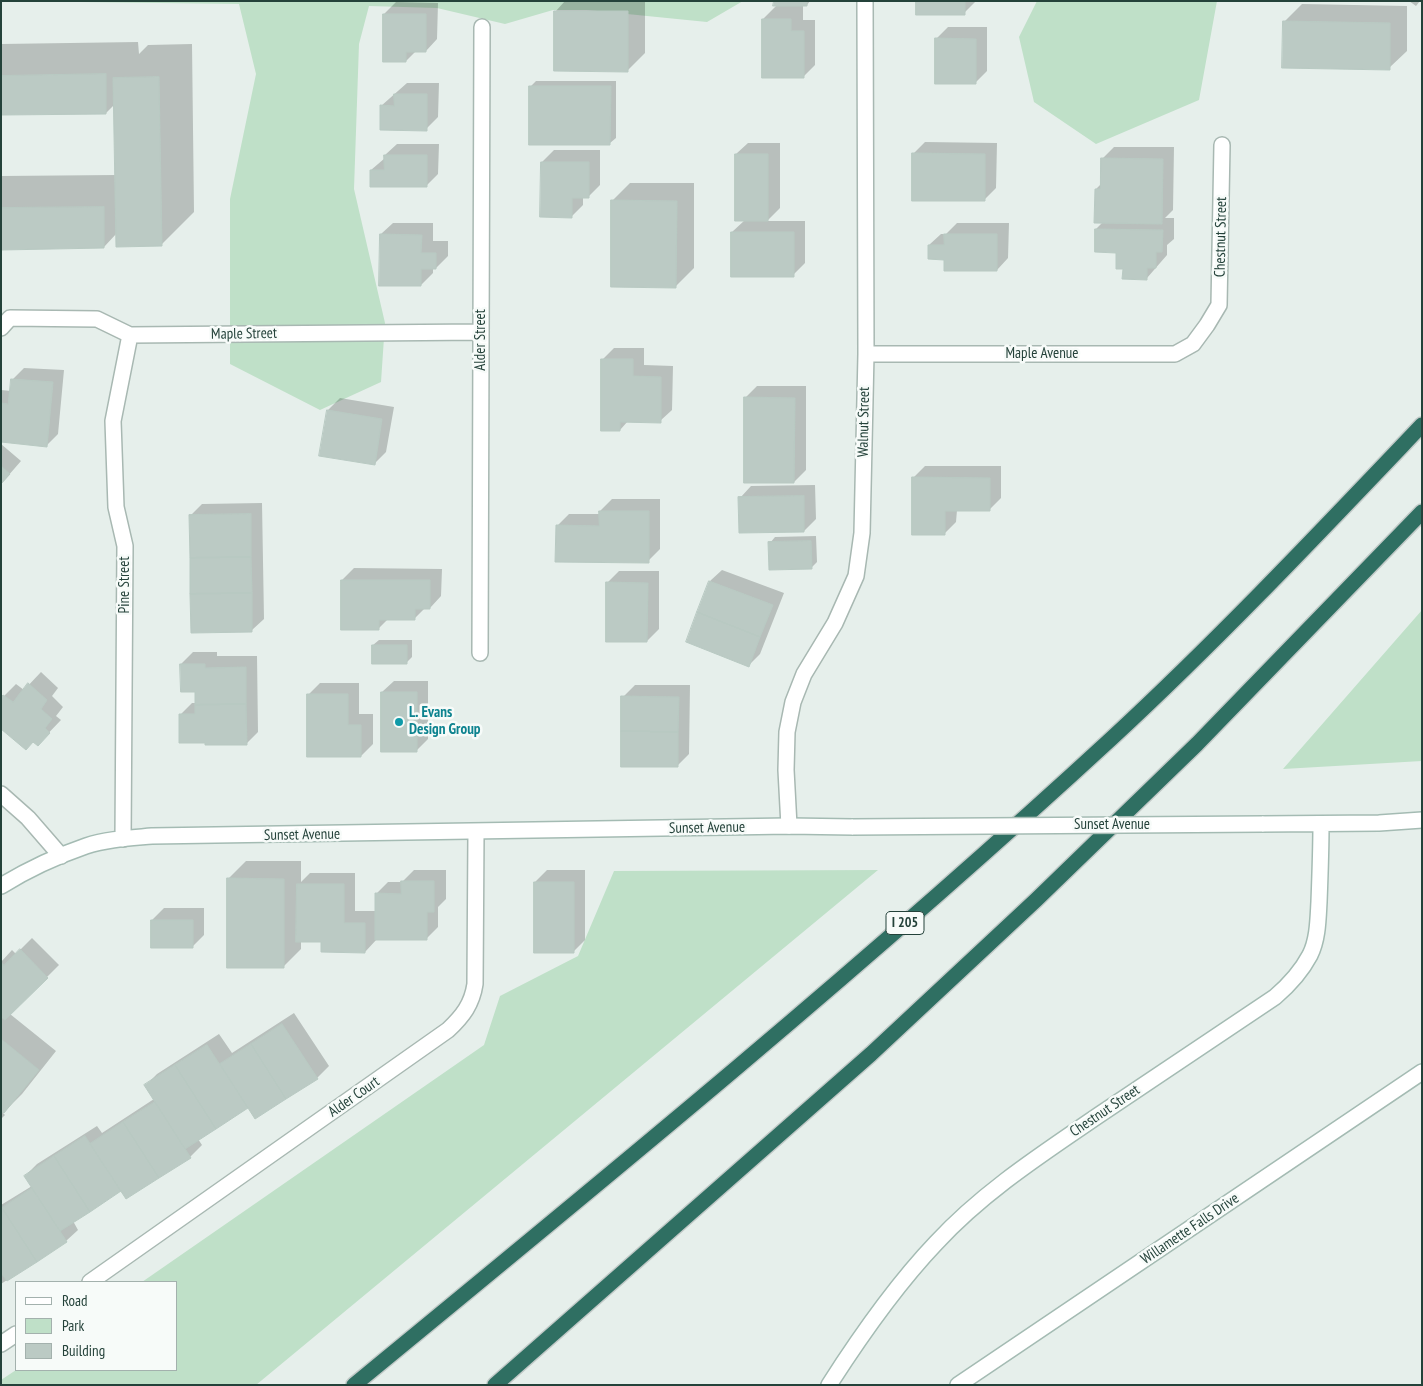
<!DOCTYPE html>
<html>
<head>
<meta charset="utf-8">
<style>
  body { margin:0 }
  #map { position:relative; width:1423px; height:1386px; overflow:hidden; background:#e6efeb; font-family:"PT Sans Narrow",sans-serif }
  canvas { display:block }
  .frame { position:absolute; inset:0; border:2px solid #24423a; pointer-events:none }
  .legend { position:absolute; left:15px; top:1281px; width:162px; height:90px; box-sizing:border-box; background:#f7fbf9; border:1px solid #a3b1ad; margin:0; padding:6px 9px; list-style:none; font-size:15px; color:#24423a }
  .legend li { display:flex; align-items:center; gap:10px; height:25px }
  .legend b { width:25px; border:1px solid #a3b1ad }
</style>
</head>
<body>
<div id="map">
<canvas width="1423" height="1386"></canvas>
<div class="frame"></div>
<ul class="legend">
<li><b style="height:6px;background:#fff"></b>Road</li>
<li><b style="height:14px;background:#bfe0c8"></b>Park</li>
<li><b style="height:14px;background:#bbcac4"></b>Building</li>
</ul>
</div>
<script>
const g = document.querySelector('canvas').getContext('2d');
g.lineJoin = 'round';
function fill(path, color) {
  g.fillStyle = color;
  g.fill(path, 'evenodd');
}
function strokePath(path, color, width, dash) {
  g.strokeStyle = color;
  g.lineWidth = width;
  g.lineCap = dash ? 'butt' : 'round';
  g.setLineDash(dash || []);
  g.stroke(path);
}
function drawText(font, color, halo, rows, align = 'center') {
  g.font = font + ' "PT Sans Narrow",sans-serif';
  g.lineWidth = 5;
  g.setLineDash([]);
  g.textBaseline = 'middle';
  g.strokeStyle = halo;
  g.fillStyle = color;
  for (const [text, x, y, turn = 0] of rows) {
    g.save();
    g.translate(x, y);
    g.rotate((+turn || 0) * Math.PI / 180);
    g.textAlign = isNaN(turn) ? turn : align;
    if (halo) g.strokeText(text, 0, 0);
    g.fillText(text, 0, 0);
    g.restore();
  }
}
const green = new Path2D(`
  M1 1H743L707 22 587 10H553L505 24 437 8 369 6 359 44 354 189 385 323 381 382 320 410 230 364V199L256 74 239 4Z
  M1037 1H1217L1199 100 1096 144 1034 102 1019 37Z
  M1422 610V761L1283 769Z
  M878 870 256 1385H1V1380L16 1370H176V1282H142L484 1045 500 996 578 956 614 871Z`);
const shadow = new Path2D(`
  M565 1H645V53L627 71 555 12Z
  M775 1H810L807 5H803V20H815V65L803 77 763 19 777 5Z
  M918 1H976L964 13Z
  M1409 1H1420L1416 6Z
  M396 2 438 3 437 39 426 51H416L406 61 384 14Z
  M1302 4 1407 6V51L1389 68 1284 22Z
  M948 27H987V71L975 83 936 39Z
  M138 42 139 54 148 45 192 44 194 212 161 245 117 233 104 247 1 248V176L116 175 115 104 106 113 1 114V44Z
  M536 81H616V138L610 143 530 87Z
  M407 83H439L438 117 426 129 381 106Z
  M925 142 997 143 996 188 984 200 913 154Z
  M748 143H780V208L767 221H805V263L793 275 732 232 745 220 736 154Z
  M397 144H439L438 174 426 186 371 170 385 158V155Z
  M1114 147H1174L1173 210 1165 218H1174V239L1167 245V255L1147 278 1124 268 1118 251 1096 229 1104 221 1096 189 1102 183V159Z
  M554 150H600V185L588 197H583V205L571 217 542 162Z
  M630 183H694V268L676 286 612 201Z
  M393 223H433V241H448V256L436 268H433V273L421 285 381 234Z
  M957 223H1009L1008 258 997 270 945 259 929 245 941 234H946Z
  M614 348H644V365L673 366 672 410 660 421H628L620 430 602 360Z
  M24 368 64 370 58 434 46 446 1 441V390L11 391 12 380Z
  M757 386H806V470L794 482 745 398Z
  M340 398 394 407 386 452 374 464 328 410Z
  M1 444 21 461 1 484Z
  M925 466H1001V498L989 510H957L956 522 944 534 913 478Z
  M815 485 816 519 804 531 740 498 751 486Z
  M612 499H660V549L648 561 557 526 569 514H600V511Z
  M262 503 264 619 252 630 190 516 202 504Z
  M816 536 817 562 811 568 770 543 775 537Z
  M354 568 442 569 441 596 430 608H425L415 618H389L379 628 342 580Z
  M722 570 784 593 760 654 748 666 687 641 710 581Z
  M619 571H659V629L647 641 607 583Z
  M379 640H412V657L406 663 373 645Z
  M193 652H217V656H257L258 732 246 744 180 715 192 703H196V691L181 664Z
  M41 672 58 688 52 696 63 707 56 716 61 720 38 744 1 699 16 684 24 690Z
  M394 681H428V739L416 751 382 692Z
  M320 683H359V714H373V744L361 756 308 695Z
  M635 685H690L689 754 677 766 623 697Z
  M246 861H301V882L310 873H355V911H376V894L388 882H402L414 870H446V899L438 907V927L426 939H377L365 952 322 941H301V949L283 967 228 879Z
  M547 870H585V940L573 952 535 882Z
  M164 908H204V935L192 947 152 920Z
  M32 938 59 965 10 1014 56 1051 22 1094 3 1113 5 1115 1 1119V962L12 950 16 954Z
  M294 1013 329 1066 317 1078 248 1106 198 1139 202 1145 190 1157 122 1190 73 1221 78 1230 66 1241 1 1284V1205L32 1186 25 1176 37 1164 97 1126 102 1133 154 1099 145 1086 157 1074 219 1034 232 1053Z`);
const building = new Path2D(`
  M774 1H807V6H773Z
  M916 1H965V15H916Z
  M554 11H628V72L554 71Z
  M383 14H426V52H406V62H383Z
  M762 19H791V31H804V78H762Z
  M1283 21 1390 23V70L1282 68Z
  M935 38 976 39V84H935Z
  M106 74V114L1 115V76Z
  M159 77 162 246 116 247 113 78Z
  M529 86H611L610 145H529Z
  M394 94H427V131L380 130V105L394 106Z
  M912 153 985 154V201H912Z
  M735 154H768V221H735Z
  M384 155H427V187H370V170H384Z
  M1101 158 1163 159 1162 224 1094 223 1095 189H1100Z
  M541 162H589V198H572V218L540 217Z
  M611 200 677 201 676 288 611 287Z
  M104 207V248L1 250V208Z
  M1095 229 1163 230 1162 252H1156V268H1147V280L1122 279 1123 269H1116V253L1095 252Z
  M731 232H794V277H731Z
  M380 234 422 235 421 253H436V269H421V286H379Z
  M944 234H997V271H944V260L928 259V245H944Z
  M601 359H633V376L661 377V423L620 422V431H601Z
  M11 379 53 382 47 447 1 442V403L8 404Z
  M744 397 795 398 794 483H744Z
  M327 410 382 419 375 465 319 456Z
  M1 466 10 474 1 484Z
  M912 477 990 478V511H945V535H912Z
  M804 496V532L739 533 738 497Z
  M599 511H649V563L555 562 556 525 599 526Z
  M251 514V557L190 558 189 515Z
  M811 541 812 569 769 570 768 542Z
  M251 557 252 593 190 594V558Z
  M341 580H430V609H415V620H379V630H341Z
  M709 581 773 605 760 637 697 612Z
  M606 582 648 583 647 642H606Z
  M252 593V632L191 633 190 594Z
  M697 612 760 637 749 667 686 642Z
  M372 645H407V664H372Z
  M180 664H205V668L246 667V704L195 705V692H181Z
  M28 683 47 700 41 709 52 719 45 728 50 733 38 746 33 742 26 750 1 729V697L3 695 13 702Z
  M381 692H417V752H381Z
  M307 694H348V725H361V757H307Z
  M621 696 679 697 678 732 621 731Z
  M246 704 247 745H205V743H179V714H195V705Z
  M621 731 678 732V767H621Z
  M227 878 284 879V968H227Z
  M401 881H434V912H427V940H375V893L401 894Z
  M534 882H574V953H534Z
  M297 884H344V923H365V953L321 952V942H296Z
  M151 920H193V948H151Z
  M20 949 48 978 5 1020 1 1017V963L4 965Z
  M282 1024 318 1079 286 1099 251 1044Z
  M1 1039 39 1070 4 1113 1 1111Z
  M251 1044 286 1099 255 1119 220 1064Z
  M207 1045 248 1108 216 1129 175 1065Z
  M175 1065 216 1129 185 1149 144 1085Z
  M155 1102 191 1158 159 1178 123 1122Z
  M123 1122 159 1178 126 1199 90 1144Z
  M85 1136 121 1191 90 1212 54 1156Z
  M54 1156 90 1212 60 1231 24 1176Z
  M32 1188 67 1242 37 1262 2 1208Z
  M2 1208 37 1262 7 1281 1 1273Z`);
const street = new Path2D(`
  M1 328 10 318 97 319 130 335 481 332
  M866 354H1175L1193 344 1207 325 1219 305 1222 145
  M480 653 482 27
  M1 794 28 818 61 856
  M789 826 786 770 787 732 793 702 804 674 835 623 856 576 862 533 866 354 865 1
  M123 839 125 546 116 507 113 421 130 335
  M90 1282 448 1030C463 1016 472 1004 475 984L476 832
  M1 1344 16 1334`);
const secondary = new Path2D(`
  M1262 824 1379 823 1422 820
  M1 886C27 870 57 856 86 846 107 839 130 838 152 836L789 826 853 827
  M829 1385C861 1335 895 1286 936 1243 983 1192 1042 1154 1099 1115 1158 1076 1216 1036 1275 997 1289 985 1301 972 1310 955 1318 939 1318 919 1319 902 1320 876 1321 850 1321 824
  M958 1385 1422 1072`);
const highway = new Path2D(`
  M354 1385C611 1174 868 963 1112 738 1220 638 1321 531 1422 425
  M495 1385 871 1054 1036 900 1197 744 1422 512`);
const secondaryBridge = new Path2D(`
  M853 827 1262 824`);
const markers = [
  [399,722,5,"#0f9aa8"]
];
const shields = [
  [905,923,38]
];
const shieldNames = [
  ["I 205",905,923]
];
const streetNames = [
  ["Chestnut Street",1221,237,-89],
  ["Maple Street",244,334,-1],
  ["Alder Street",481,340,-90],
  ["Maple Avenue",1042,354],
  ["Walnut Street",864,422,-89],
  ["Pine Street",125,585,-90],
  ["Sunset Avenue",1112,825],
  ["Sunset Avenue",707,828,-1],
  ["Sunset Avenue",302,835,-1],
  ["Alder Court",354,1097,-35],
  ["Chestnut Street",1105,1111,-34],
  ["Willamette Falls Drive",1190,1229,-34]
];
const cultureNames = [
  ["L. Evans",409,713],
  ["Design Group",409,730]
];
fill(green, '#bfe0c8');
fill(shadow, '#0003');
fill(building, '#bbcac4');
strokePath(building, '#b8c9c2', 1);
strokePath(street, '#a8b8b2', 18);
strokePath(secondary, '#a4bbb3', 18);
strokePath(highway, '#c2cac8', 18);
strokePath(street, '#fff', 15);
strokePath(secondary, '#fff', 15);
strokePath(highway, '#2f6f62', 15);
strokePath(secondaryBridge, '#a4bbb3', 18, []);
strokePath(secondaryBridge, '#fff', 15);
for (const [x, y, r, color] of markers) {
  const dot = new Path2D();
  dot.arc(x, y, r, 0, 2 * Math.PI);
  g.fillStyle = color;
  g.fill(dot);
  strokePath(dot, '#f7fbf9', 2);
}
for (const [x, y, w] of shields) {
  const box = new Path2D();
  box.roundRect(x - w / 2, y - 11.5, w, 23, 4);
  g.fillStyle = '#f7fbf9';
  g.fill(box);
  strokePath(box, '#24423a', 1);
}
drawText('bold 14px', '#24423a', null, shieldNames);
drawText('15px', '#24423a', '#f7fbf9', streetNames);
drawText('bold 15px', '#0d838f', '#f7fbf9', cultureNames, 'left');
</script>
</body>
</html>
